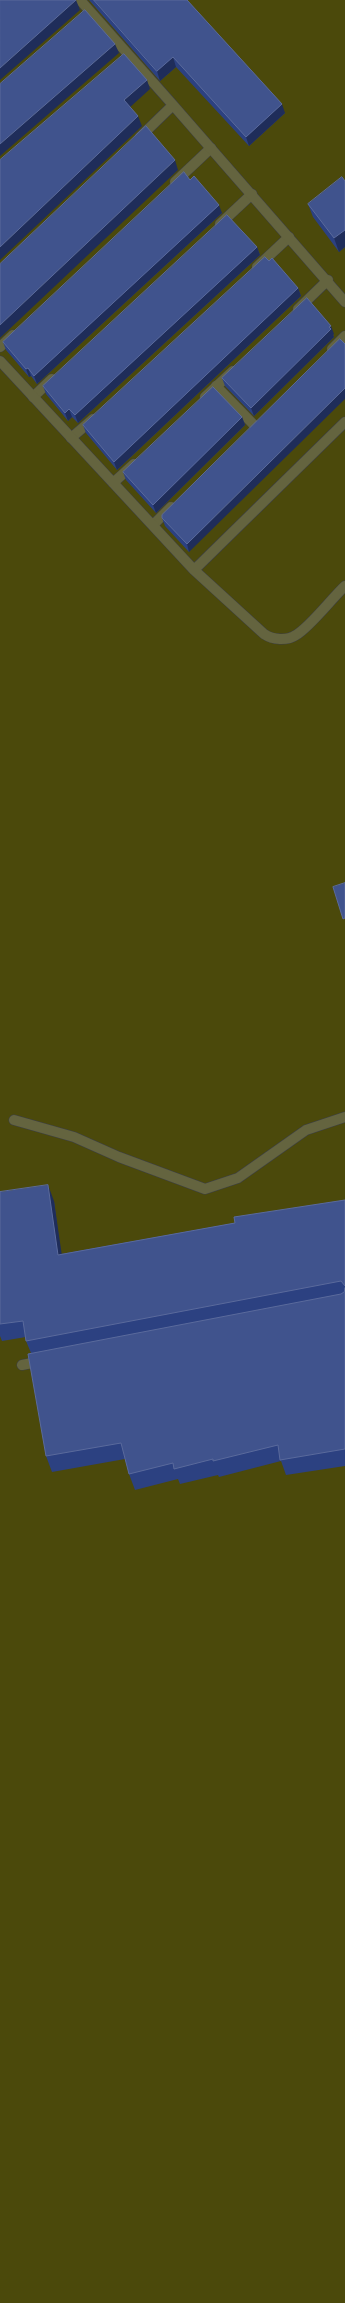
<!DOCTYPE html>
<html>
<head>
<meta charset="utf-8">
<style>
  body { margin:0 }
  canvas { display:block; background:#20232c }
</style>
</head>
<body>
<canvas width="345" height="2303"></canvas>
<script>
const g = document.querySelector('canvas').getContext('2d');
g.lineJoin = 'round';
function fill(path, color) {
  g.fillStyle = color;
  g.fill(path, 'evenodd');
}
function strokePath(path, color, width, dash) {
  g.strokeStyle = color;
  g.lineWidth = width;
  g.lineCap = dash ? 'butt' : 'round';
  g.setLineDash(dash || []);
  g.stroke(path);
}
const green = new Path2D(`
  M0 0H345V2303H0Z`);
const service = new Path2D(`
  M175 182 211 148
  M220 224 252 194
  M257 267 289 237
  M0 347 13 335
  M332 349 345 336
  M216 386 254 425
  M33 397 52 379
  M71 438 93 419
  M153 525 171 507`);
const minor = new Path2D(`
  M80 0 173 105
  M140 137 173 105 345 302
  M298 309 328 280
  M0 361 194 570 264 634C273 640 287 641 296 635 310 627 332 598 345 586
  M205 397 233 371
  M113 483 134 464
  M194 570 345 422
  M14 1120 74 1137 119 1157 205 1189 238 1178 306 1130 345 1117
  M22 1365 42 1361`);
const wall = new Path2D(`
  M89 0H187L285 113 249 146 176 67 160 81Z
  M190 180 222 213 37 384 31 376 29 377 6 350 3 342Z
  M345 181V247L339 252 313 217 308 204Z
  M257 247 260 255 78 423 72 417 68 421 46 394 43 386Z
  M269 261 298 288 301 296 117 470 86 433 83 425Z
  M334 334 333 335 334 337 254 416 225 386 222 378Z
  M340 339 189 552 165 526 162 518Z
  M242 417 245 425 156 513 126 480 123 472Z
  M0 1192 54 1201 61 1254 235 1223 345 1200V1466L286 1475 281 1461 219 1477 218 1475 180 1484 178 1479 135 1490 129 1474 125 1459 52 1472 46 1456 31 1353 26 1341V1337L2 1341 0 1336Z`);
const shadedWall = new Path2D(`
  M76 0 80 10 0 80V68Z
  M115 44 119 53 0 156V144Z
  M173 57 176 67 160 81 157 71Z
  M147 80 150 89 128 109 124 100Z
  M282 104 285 113 249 146 246 137Z
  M138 116 142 126 0 260V247Z
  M175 160 178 170 0 338V325Z
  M219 205 222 213 37 384 34 376Z
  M345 230V247L339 252 334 238Z
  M257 247 260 255 78 423 75 415Z
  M298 288 301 296 117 470 114 462Z
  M331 326 334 334 333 335 334 337 254 416 251 408Z
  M28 368 31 376 29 377 26 369Z
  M345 388V399L189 552 187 544Z
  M69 409 72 417 68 421 65 413Z
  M242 417 245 425 156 513 153 505Z
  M48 1185 54 1201 64 1270 58 1255Z`);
const building = new Path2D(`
  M0 0H76L0 68Z
  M94 0H187L282 104 246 137 173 57 157 71Z
  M85 10 115 44 0 144V84Z
  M124 54 147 80 124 100 138 116 0 247V160Z
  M146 126 175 160 0 325V264Z
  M184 172 190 180 194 176 219 205 34 376 28 368 26 369 3 342Z
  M342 177 345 181V230L334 238 308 204Z
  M227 215 257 247 75 415 69 409 65 413 43 386Z
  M265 257 269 261 272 258 298 288 114 462 83 425Z
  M307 298 331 326 329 327 331 329 251 408 222 378Z
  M340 339 345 344V388L187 544 162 518V515Z
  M213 387 242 417 153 505 123 472Z
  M345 883V918L343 919 333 887Z
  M48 1185 58 1255 235 1223 234 1217 345 1200V1286L341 1281 26 1341 23 1321 0 1324V1192Z
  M345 1288V1449L280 1460 278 1445 213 1461V1459L174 1469 173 1463 129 1474 121 1443 46 1456 28 1354 341 1294 344 1292Z`);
fill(green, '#4b490b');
strokePath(service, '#3c3f47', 11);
strokePath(minor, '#3c3f47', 11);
strokePath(service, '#64643f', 10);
strokePath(minor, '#64643f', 10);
fill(wall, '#2c4181');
fill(shadedWall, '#1f2d5a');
fill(building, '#40538d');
strokePath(building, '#5a6a9c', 1);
</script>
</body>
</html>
